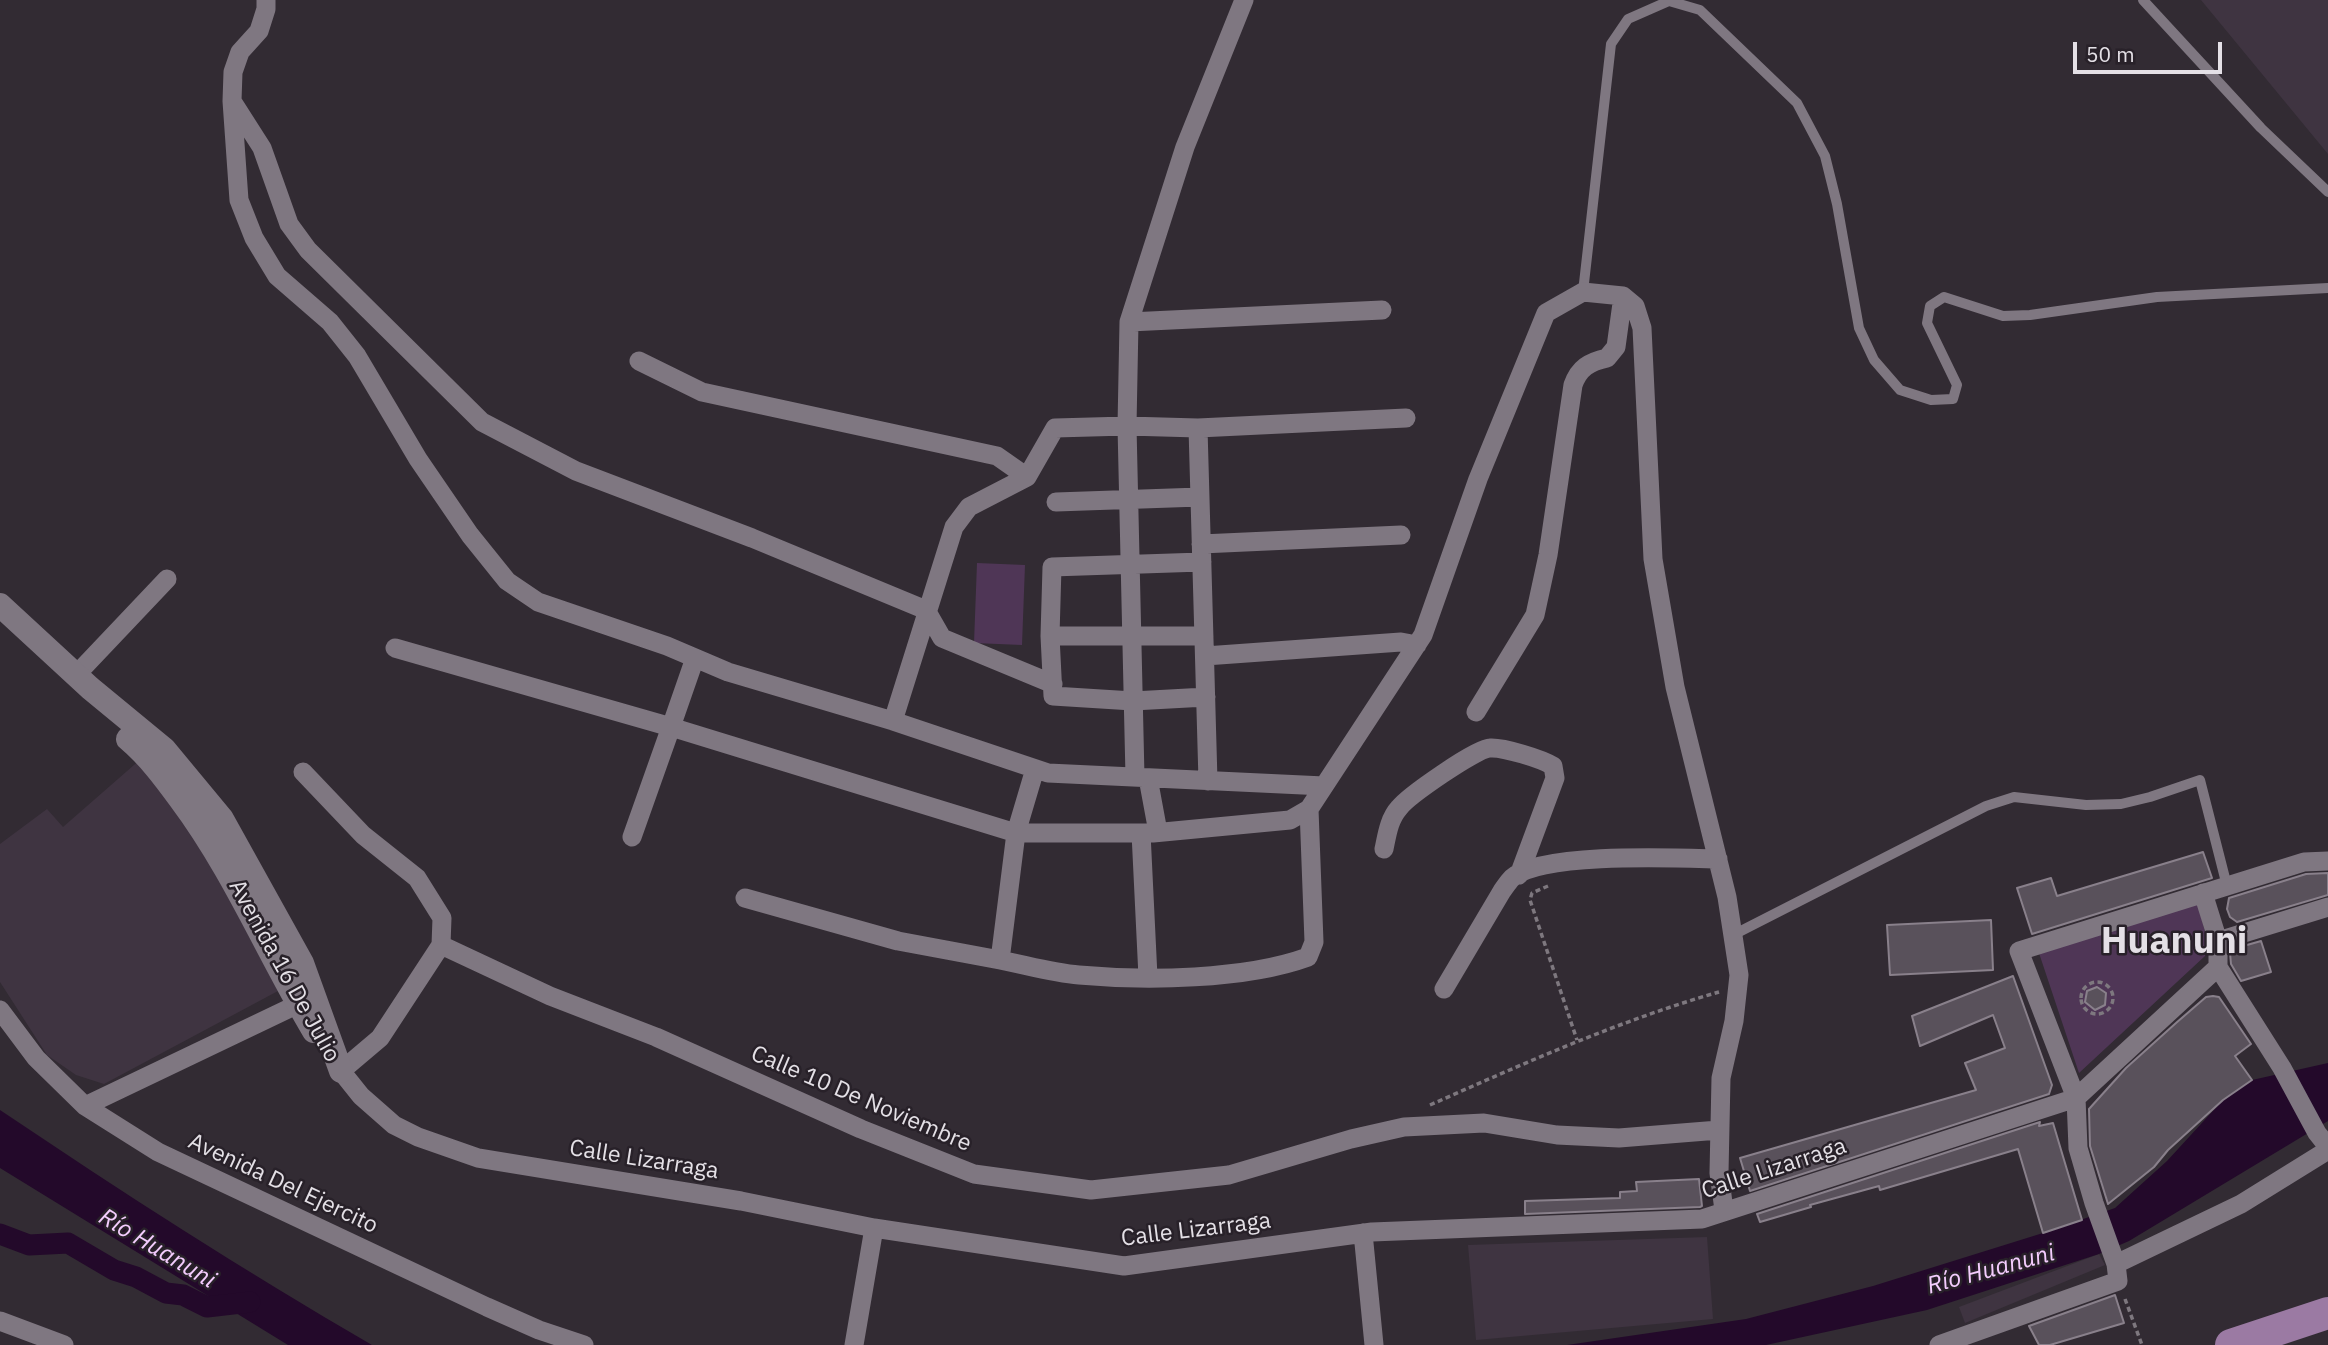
<!DOCTYPE html>
<html>
<head>
<meta charset="utf-8">
<style>
  body { margin:0 }
  #map { position:relative; width:2328px; height:1345px; overflow:hidden; background:#322b33; font-family:"IBM Plex Sans",sans-serif }
  canvas { display:block }
  .scale { position:absolute; left:2073px; top:42px; width:149px; height:32px; box-sizing:border-box; border:4px solid #e4e0e6; border-top:0; padding-left:9px; font-size:21px; line-height:24px; white-space:nowrap; color:#e4e0e6; -webkit-text-stroke:5px #282129; paint-order:stroke }
</style>
</head>
<body>
<div id="map">
<canvas width="2328" height="1345"></canvas>
<div class="scale">50 m</div>
</div>
<script>
const g = document.querySelector('canvas').getContext('2d');
g.lineJoin = 'round';
function fill(path, color) {
  g.fillStyle = color;
  g.fill(path, 'evenodd');
}
function strokePath(path, color, width, dash) {
  g.strokeStyle = color;
  g.lineWidth = width;
  g.lineCap = dash ? 'butt' : 'round';
  g.setLineDash(dash || []);
  g.stroke(path);
}
function drawText(font, color, halo, rows, align = 'center') {
  g.font = font + ' "IBM Plex Sans",sans-serif';
  g.lineWidth = 5;
  g.setLineDash([]);
  g.textBaseline = 'middle';
  g.strokeStyle = halo;
  g.fillStyle = color;
  for (const [text, x, y, turn = 0] of rows) {
    g.save();
    g.translate(x, y);
    g.rotate((+turn || 0) * Math.PI / 180);
    g.textAlign = isNaN(turn) ? turn : align;
    if (halo) g.strokeText(text, 0, 0);
    g.fillText(text, 0, 0);
    g.restore();
  }
}
const built = new Path2D(`
  M2201 0H2328V154Z
  M142 758 188 817 278 991 104 1084 76 1075 47 1055 0 982V844L47 809 63 827Z
  M1707 1237 1713 1319 1476 1340 1468 1245Z
  M2099 1254 2105 1265 1965 1323 1959 1307Z`);
const green = new Path2D(`
  M977 563 1025 565 1022 645 974 643Z
  M2198 904 2208 944 2205 956 2079 1073 2039 953Z`);
const water = new Path2D(`
  M2328 1063V1121L2129 1241 2099 1254 1927 1310 1766 1345H1567L1746 1319 1873 1286 2043 1233 2115 1208 2167 1161 2223 1100 2252 1080Z
  M0 1110C122 1192 244 1271 372 1345H288L0 1168Z`);
const canal = new Path2D(`
  M0 1234 29 1245 68 1243 114 1270 136 1277 166 1293 183 1295 207 1307 250 1302`);
const building = new Path2D(`
  M2203 852 2212 878 2032 934 2017 888 2051 878 2057 896Z
  M2328 873V895L2237 922 2230 917 2227 909 2229 898 2306 874Z
  M1991 920 1993 970 1890 975 1887 925Z
  M2261 941 2271 972 2241 981 2231 964 2230 953 2233 949Z
  M2013 976 2052 1085 2049 1094 1750 1191 1740 1158 1976 1090 1965 1063 2005 1048 1993 1015 1920 1046 1912 1016Z
  M2097 987 2106 993 2105 1005 2095 1010 2085 1002 2087 991Z
  M2213 996 2219 997 2251 1044 2235 1056 2252 1080 2223 1100 2168 1150 2154 1167 2108 1204 2090 1146 2089 1109 2126 1068 2176 1023 2206 997Z
  M2040 1122 2039 1126 2053 1123 2082 1220 2043 1233 2018 1149 1880 1190 1879 1186 1810 1205 1811 1207 1760 1222 1757 1214Z
  M1699 1179 1702 1206 1700 1207 1525 1214V1201L1620 1198V1192L1637 1191 1636 1182Z
  M2115 1295 2124 1323 2050 1345H2039L2029 1326Z`);
const path = new Path2D(`
  M1548 886 1532 893 1530 900 1577 1040
  M2081 998a16 16 0 1 1 32 0a16 16 0 1 1-32 0Z
  M1430 1105C1525 1063 1618 1021 1719 992
  M2125 1299 2142 1345`);
const service = new Path2D(`
  M2143 0 2261 128 2328 192
  M1583 292 1611 44 1628 19 1669 1 1700 10 1797 103 1825 156 1837 204 1859 328 1874 360 1900 390 1931 400 1953 399 1957 385 1927 323 1930 306 1944 297 2003 316 2030 315 2157 297 2328 288
  M1733 935 1986 806 2014 797 2086 805 2121 804 2150 797 2200 780 2227 886`);
const minor = new Path2D(`
  M266 0V9L259 31 240 52 233 72 232 101 262 148 289 224 308 250 482 422 576 471 752 538 926 610 942 638 1053 684
  M232 101 239 200 254 238 277 276 330 322 357 356 418 459 470 535 507 581 538 602 667 646 728 672 893 721 1048 773 1324 786
  M1129 322 1382 310
  M639 361 702 392 997 456 1027 477
  M1198 428 1406 418
  M1056 502 1200 497
  M1201 544 1401 535
  M1202 562 1052 567 1050 636 1053 696 1133 701 1206 697
  M1050 636H1204
  M395 648 671 727 695 658
  M1205 656 1401 642 1417 645
  M76 675 167 579
  M1476 712 1535 615 1548 555 1573 385C1579 368 1589 362 1607 358L1616 347 1623 296
  M893 721 954 527 969 507 1027 477 1055 428 1127 426 1198 428 1208 781
  M303 772 363 835 417 878 442 918 441 945 550 996 656 1037 861 1129 974 1174 1091 1190 1229 1175 1351 1139 1404 1127 1484 1123 1557 1135 1619 1138 1719 1130
  M1135 777 1127 426 1129 322 1185 147 1244 0
  M1148 778 1158 832
  M1141 833 1148 977
  M632 837 671 727 1016 833H1153L1290 820 1309 809 1423 635 1478 479 1546 313 1583 292 1623 296 1635 306 1642 328 1653 559 1675 687 1727 897 1739 975 1734 1021 1721 1078 1719 1173 1724 1210
  M1384 849C1387 835 1389 819 1399 808 1408 796 1477 748 1490 748 1503 747 1542 759 1553 766L1555 778 1519 875
  M745 898 898 941 1000 960 1016 833 1035 769
  M2218 941 2328 907
  M441 945 380 1038 341 1071 361 1096 394 1125 418 1137 478 1158 741 1201 874 1228 1124 1266 1372 1232 1702 1219 2076 1098 2218 967V941L2203 893
  M1000 960C1026 965 1053 973 1079 975 1145 981 1245 980 1308 957L1314 942 1309 809
  M2218 967 2282 1068 2317 1133 2328 1147
  M1444 989 1502 891C1505 887 1508 882 1512 878 1542 852 1676 858 1718 859
  M0 1010 36 1058 85 1106 158 1152 487 1307 539 1330 584 1345
  M85 1106 311 998
  M1363 1233 1374 1345
  M2116 1264 2241 1204 2328 1150
  M0 1321 64 1345
  M854 1345 874 1228
  M1939 1345 2118 1281 2116 1264 2094 1203 2078 1148 2076 1098 2019 951 2304 862 2328 861`);
const tertiary = new Path2D(`
  M0 605 90 688 164 749 222 819 302 963 341 1071
  M128 739C149 757 164 777 180 799 234 871 268 954 314 1031`);
const primary = new Path2D(`
  M2231 1345 2328 1313`);
const streetNames = [
  ["Avenida 16 De Julio",284,971,61],
  ["Calle 10 De Noviembre",861,1099,23],
  ["Calle Lizarraga",644,1160,9],
  ["Calle Lizarraga",1774,1169,-18],
  ["Avenida Del Ejercito",283,1184,25],
  ["Calle Lizarraga",1196,1230,-7]
];
const waterNames = [
  ["Río Huanuni",157,1249,31],
  ["Río Huanuni",1991,1270,-15]
];
const townNames = [
  ["Huanuni",2174,942]
];
fill(built, '#3f3441');
fill(green, '#4f3656');
fill(water, '#23092a');
strokePath(canal, '#23092a', 21);
fill(building, '#59515b');
strokePath(building, '#89808b', 2);
strokePath(path, '#7e787f', 3.5, [5, 3.5]);
strokePath(service, '#7f7781', 10);
strokePath(minor, '#7f7781', 19);
strokePath(tertiary, '#7f7781', 24);
strokePath(primary, '#9b7aa3', 32);
drawText('23px', '#e4e0e6', '#282129', streetNames);
drawText('italic 24px', '#f4cdfe', '#282129', waterNames);
drawText('bold 37px', '#e4e0e6', '#282129', townNames);
</script>
</body>
</html>
